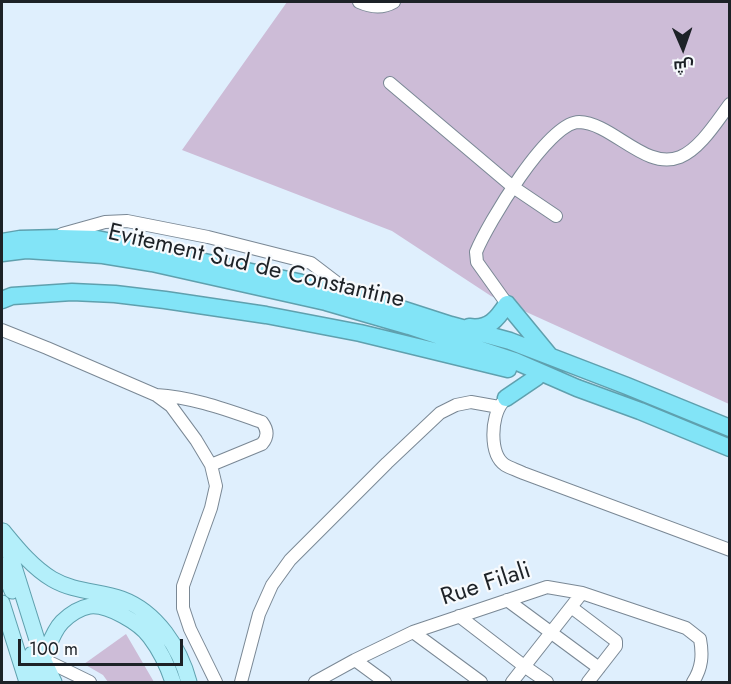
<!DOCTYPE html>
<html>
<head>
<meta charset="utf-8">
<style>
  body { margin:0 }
  #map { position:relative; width:731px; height:684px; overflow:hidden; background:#dfeffd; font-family:Jost,Cairo,sans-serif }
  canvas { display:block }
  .frame { position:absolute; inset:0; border:3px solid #1d2227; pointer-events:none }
  .north { position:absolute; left:653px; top:18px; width:60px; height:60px; -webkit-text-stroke:4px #f7fafd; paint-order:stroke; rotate:178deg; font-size:16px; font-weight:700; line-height:24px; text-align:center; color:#1d2227 }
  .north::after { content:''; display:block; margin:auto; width:21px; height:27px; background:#1d2227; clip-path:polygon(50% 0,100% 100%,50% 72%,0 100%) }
  .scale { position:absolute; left:18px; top:639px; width:165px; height:27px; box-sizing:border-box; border:3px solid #1d2227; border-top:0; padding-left:8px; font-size:18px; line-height:21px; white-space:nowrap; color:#1d2227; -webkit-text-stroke:4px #f7fafd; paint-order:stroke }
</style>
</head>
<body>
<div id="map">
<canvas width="731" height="684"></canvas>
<div class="frame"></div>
<div class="north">ش</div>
<div class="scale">100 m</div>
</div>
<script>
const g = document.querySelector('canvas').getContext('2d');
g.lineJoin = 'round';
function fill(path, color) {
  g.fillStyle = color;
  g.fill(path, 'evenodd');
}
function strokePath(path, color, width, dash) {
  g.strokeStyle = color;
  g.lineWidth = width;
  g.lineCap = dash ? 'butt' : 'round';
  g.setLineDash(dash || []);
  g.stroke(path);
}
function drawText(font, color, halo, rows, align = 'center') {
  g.font = font + ' Jost,sans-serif';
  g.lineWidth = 4.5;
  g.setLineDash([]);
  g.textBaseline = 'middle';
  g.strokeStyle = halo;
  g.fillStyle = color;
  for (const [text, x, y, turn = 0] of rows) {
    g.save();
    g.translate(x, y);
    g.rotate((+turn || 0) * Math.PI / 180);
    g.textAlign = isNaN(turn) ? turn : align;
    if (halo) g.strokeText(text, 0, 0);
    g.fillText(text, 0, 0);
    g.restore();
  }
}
const green = new Path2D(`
  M287 2H729V404L491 296 392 231 182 150Z
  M126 634 154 682H108L103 675 84 664Z`);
const minor = new Path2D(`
  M359 2C370 7 382 9 394 2
  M390 83 513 187 556 216
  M62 234 105 222 127 221 208 237 311 263 349 292
  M507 304 477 262 476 252C487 225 548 122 579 122 613 123 645 171 680 157 700 149 717 121 730 104
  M2 330 47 348 156 395 171 406 196 440 211 465 216 486 211 508 183 586V608L190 629 216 682
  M156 395C193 397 227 410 262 422 268 430 268 437 262 444L211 465
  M502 403C491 417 489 454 505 465 510 468 517 470 523 473L730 550
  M507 600 599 668
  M571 607 616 641V646L588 682
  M459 616 524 666 547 682
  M413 632 481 682
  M43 659 90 682
  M355 660 385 682
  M241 682 259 614 272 585 290 560 387 463 440 413 456 405 471 402 499 407
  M315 682 355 660 413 632 547 587 582 593 686 628 700 639C703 655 702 668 693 682
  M512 682 582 593`);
const major = new Path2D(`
  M3 531C17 548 32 567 52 579 74 592 99 591 122 599 157 612 180 648 189 682
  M5 538 43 659 54 682
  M2 565 12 591
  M2 603 27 682
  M32 654 41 682
  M43 659C48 648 53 631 62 622 69 615 80 608 90 606 108 604 140 623 150 637 160 650 168 667 173 682`);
const highway = new Path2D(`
  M2 242 20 239 59 238 97 239 307 284 386 304 451 325 510 341 627 386 730 428
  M2 253 26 250 103 255 152 263 326 302 409 326 515 361 577 388 640 411 730 448
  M2 300 12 296 72 292 115 294 165 300 266 315 360 333 508 369
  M469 327C489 330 497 319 507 304L549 355
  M506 398 537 377`);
const streetNames = [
  ["Evitement Sud de Constantine",256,267,13],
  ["Rue Filali",486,585,-18]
];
fill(green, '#cdbcd7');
strokePath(minor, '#7a8895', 14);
strokePath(major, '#5fa0ae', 17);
strokePath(highway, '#5fa0ae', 19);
strokePath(minor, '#fff', 12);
strokePath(major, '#b4effa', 15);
strokePath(highway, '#82e4f7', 16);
drawText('24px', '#1d2227', '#f7fafd', streetNames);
</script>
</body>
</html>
